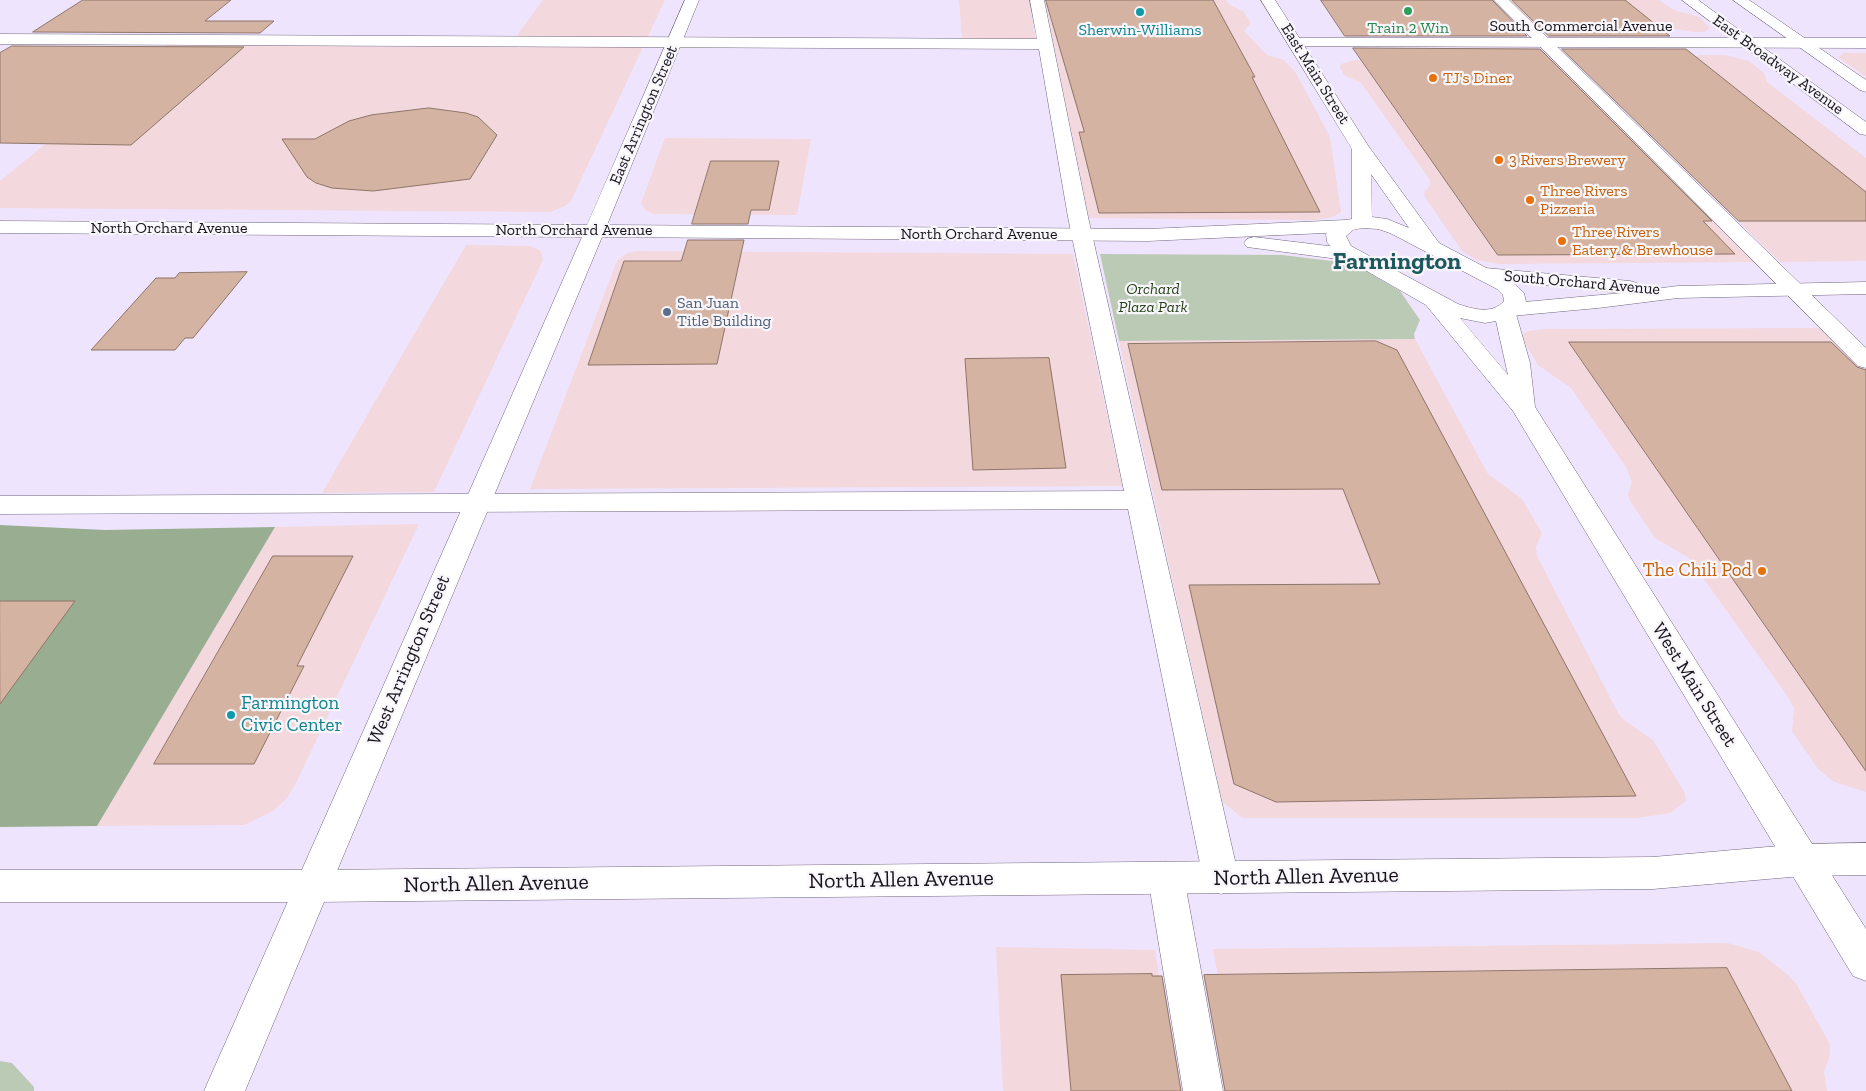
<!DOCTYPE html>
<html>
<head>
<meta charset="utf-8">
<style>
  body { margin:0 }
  canvas { display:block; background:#efe4fe }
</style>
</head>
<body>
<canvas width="1866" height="1091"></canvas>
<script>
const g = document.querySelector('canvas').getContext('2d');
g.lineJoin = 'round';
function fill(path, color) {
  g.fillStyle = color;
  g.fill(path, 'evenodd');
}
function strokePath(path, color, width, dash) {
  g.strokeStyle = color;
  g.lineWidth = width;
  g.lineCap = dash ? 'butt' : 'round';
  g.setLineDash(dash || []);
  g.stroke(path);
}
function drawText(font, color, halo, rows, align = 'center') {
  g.font = font + ' "Zilla Slab",serif';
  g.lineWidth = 4.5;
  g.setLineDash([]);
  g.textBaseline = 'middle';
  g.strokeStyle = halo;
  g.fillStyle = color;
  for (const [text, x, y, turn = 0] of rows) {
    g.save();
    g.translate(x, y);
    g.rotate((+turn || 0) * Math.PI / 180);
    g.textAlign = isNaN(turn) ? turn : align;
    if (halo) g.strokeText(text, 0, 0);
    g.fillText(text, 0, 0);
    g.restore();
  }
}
const commercial = new Path2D(`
  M543 0H665L647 38H515Z
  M959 0H1029L1036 40H962Z
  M1045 0H1226L1230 5 1243 11 1251 23 1244 31 1267 55 1284 60 1296 73 1330 137 1341 212 1333 217 1315 220 1089 218Z
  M1508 0H1659L1674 10 1699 17 1710 28 1704 32H1693L1660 26 1535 27Z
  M169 43 402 47H643L571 201 565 206 550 212 0 208V181Z
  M1843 53H1866V77L1838 57Z
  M1699 55H1725L1749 61 1764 73 1767 82 1866 158V261L1780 262 1573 60 1690 59Z
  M1355 60H1553L1755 262 1500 264 1476 260 1462 251 1425 197 1424 193 1430 185V180L1361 83 1344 75 1340 67 1341 64Z
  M665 138 811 139 797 215 654 214 645 210 641 203Z
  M466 245 530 246 541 251 543 260 434 492 322 493Z
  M640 251 1073 254 1122 486 530 489 617 261 627 253Z
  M1820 328 1866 375V792L1834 782 1818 769 1792 731 1794 709 1790 700 1689 558 1655 538 1630 501 1628 494 1632 482 1626 467 1571 388 1538 365 1521 336 1528 331 1544 329Z
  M1415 339 1488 474 1522 499 1542 533 1536 547 1537 556 1618 713 1624 720 1653 740 1685 793 1686 801 1670 813 1638 818H1242L1222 801 1119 341Z
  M419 524 296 783 287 798 273 811 244 825 97 826 275 527Z
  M1728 943 1759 952 1788 975 1797 985 1830 1044V1055L1824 1072 1827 1091H1240L1213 949Z
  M996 947 1155 950 1177 1091H1003Z`);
const green = new Path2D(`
  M1100 254 1282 255 1332 261 1359 267 1400 291 1420 320 1414 334 1415 339 1119 341Z
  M0 1061 12 1063 34 1087V1091H0Z`);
const forest = new Path2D(`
  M0 525 105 530 275 527 97 826 0 827Z`);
const building = new Path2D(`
  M83 0H231L205 21H274L260 33 33 32Z
  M1046 0H1213L1255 77H1252L1320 212 1099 213 1079 132H1084Z
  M1321 0H1492L1527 36H1345Z
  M1512 0H1625L1670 36H1549Z
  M12 46 244 47 131 145 0 143V53Z
  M1353 48 1540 49 1712 221H1703L1735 254 1498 255Z
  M1562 49H1686L1866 192V221H1739Z
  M429 108 466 113 478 117 497 135 470 179 373 191 332 188 316 183 307 177 282 139H315L349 121 371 115Z
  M711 161H779L769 210H751L748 224H692Z
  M688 240H744L717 364 588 365 624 261H681Z
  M247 272 193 338H185L175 350H91L156 278H175L179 273Z
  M1376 341 1397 350 1636 796 1276 802 1234 784 1189 585 1380 584 1343 489 1162 490 1128 344Z
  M1569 342H1831L1857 367 1866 370V771Z
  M1049 358 1066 468 973 470 965 359Z
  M273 556H353L297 666H304L254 764H154Z
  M0 601H75L0 704Z
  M1727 968 1792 1091H1225L1204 975Z
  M1152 974V976H1162L1181 1091H1071L1061 975Z`);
const service = new Path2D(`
  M1030 0H1044L1088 217 1239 878 1234 889 1221 894 1208 889 1203 878 1128 509 0 514V496L1124 491 1068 217 1039 49 0 44V34L1037 39Z
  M1494 0H1509L1866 348V368L1858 366Z
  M1166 862 1179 867 1184 878 1223 1091H1183L1148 878 1153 867Z`);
const minor = new Path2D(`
  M1295 38H1866V48L1290 46 1287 43Z
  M1866 843V875L1802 876 1653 889 311 902H0V870H311L1653 857 1802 844Z`);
const tertiary = new Path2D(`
  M685 0H699L607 225 1148 229 1346 220 1353 222 1356 226 1353 230 1346 232 1148 241 602 237 245 1091H204L582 237 0 233V221L587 225Z
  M1254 237 1353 249 1360 251 1363 255 1360 259 1353 261 1247 247 1244 243 1247 239Z
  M1485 268 1630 281 1637 283 1641 287 1638 291 1678 286 1866 282V294L1678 298 1598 308 1511 316 1503 314 1500 309 1503 304 1622 293 1478 278 1475 274 1478 270Z`);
const secondary = new Path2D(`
  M1261 0H1275L1369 147 1439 243 1511 281 1524 293 1526 302 1516 314 1530 363 1535 407 1866 929V981L1853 976 1513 411 1426 305 1337 254 1327 242 1326 234C1333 224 1341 221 1352 219V149ZM1371 174 1409 228 1387 219 1372 217ZM1362 228 1378 229 1390 233 1497 289 1503 295 1504 301C1492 315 1473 309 1458 304L1351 246 1346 236 1353 230ZM1460 318 1485 323 1496 321 1508 375Z`);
const primary = new Path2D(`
  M1682 0H1698L1866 122V135L1860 134Z
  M1733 0H1749L1866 80V92L1860 90Z`);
const markers = [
  [1408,11,5,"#2e9e5b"],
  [1140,12,5,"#0f9aa8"],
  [1433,78,5,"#e8710a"],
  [1499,160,5,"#e8710a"],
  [1530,200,5,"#e8710a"],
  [1562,241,5,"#e8710a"],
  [667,312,5,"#5c6f8a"],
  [1762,571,5,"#e8710a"],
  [231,715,5,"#0f9aa8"]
];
const farStreetnames = [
  ["South Commercial Avenue",1581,26],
  ["East Broadway Avenue",1778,65,36],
  ["East Main Street",1315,74,58],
  ["East Arrington Street",644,115,-67],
  ["North Orchard Avenue",169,228],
  ["North Orchard Avenue",574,230],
  ["North Orchard Avenue",979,234],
  ["South Orchard Avenue",1582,283,5]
];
const farLeisurenames = [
  ["Train 2 Win",1408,28]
];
const farCulturenames = [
  ["Sherwin-Williams",1140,30]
];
const farFoodnames = [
  ["TJ's Diner",1443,78],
  ["3 Rivers Brewery",1509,160],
  ["Three Rivers",1540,191],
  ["Pizzeria",1540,209],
  ["Three Rivers",1572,232],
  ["Eatery & Brewhouse",1572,250]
];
const farParknames = [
  ["Orchard",1153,289],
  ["Plaza Park",1153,307]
];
const farServicenames = [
  ["San Juan",677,303],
  ["Title Building",677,321]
];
const foodNames = [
  ["The Chili Pod",1752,571]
];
const streetNames = [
  ["West Arrington Street",409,660,-67],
  ["West Main Street",1694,685,58]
];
const cultureNames = [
  ["Farmington",241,704],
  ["Civic Center",241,726]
];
const nearStreetnames = [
  ["North Allen Avenue",1306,877,-1],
  ["North Allen Avenue",901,880,-1],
  ["North Allen Avenue",496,884,-1]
];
const farTownnames = [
  ["Farmington",1397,262]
];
fill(commercial, '#f3d8dd');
fill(green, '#bbcab5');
fill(forest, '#99ae91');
fill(building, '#d5b3a2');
strokePath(building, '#8e7569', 1);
strokePath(service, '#70677d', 1);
strokePath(minor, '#70677d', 1);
strokePath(tertiary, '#70677d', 1);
strokePath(secondary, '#70677d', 1);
strokePath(primary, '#70677d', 1);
fill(service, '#fff');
fill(minor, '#fff');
fill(tertiary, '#fff');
fill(secondary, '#fff');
fill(primary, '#fff');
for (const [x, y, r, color] of markers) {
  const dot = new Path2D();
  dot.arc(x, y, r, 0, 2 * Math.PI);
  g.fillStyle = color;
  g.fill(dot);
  strokePath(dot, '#f8f6fb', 2);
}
drawText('16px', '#15121a', '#f8f6fb', farStreetnames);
drawText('16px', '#27864d', '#f8f6fb', farLeisurenames);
drawText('16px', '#0d838f', '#f8f6fb', farCulturenames);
drawText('16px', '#c56008', '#f8f6fb', farFoodnames, 'left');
drawText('italic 16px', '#244117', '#f8f6fb', farParknames);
drawText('16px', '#4e5e75', '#f8f6fb', farServicenames, 'left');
drawText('19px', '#c56008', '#f8f6fb', foodNames, 'right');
drawText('19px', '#15121a', '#f8f6fb', streetNames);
drawText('19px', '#0d838f', '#f8f6fb', cultureNames, 'left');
drawText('22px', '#15121a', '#f8f6fb', nearStreetnames);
drawText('bold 24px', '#1e585f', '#f8f6fb', farTownnames);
</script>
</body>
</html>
